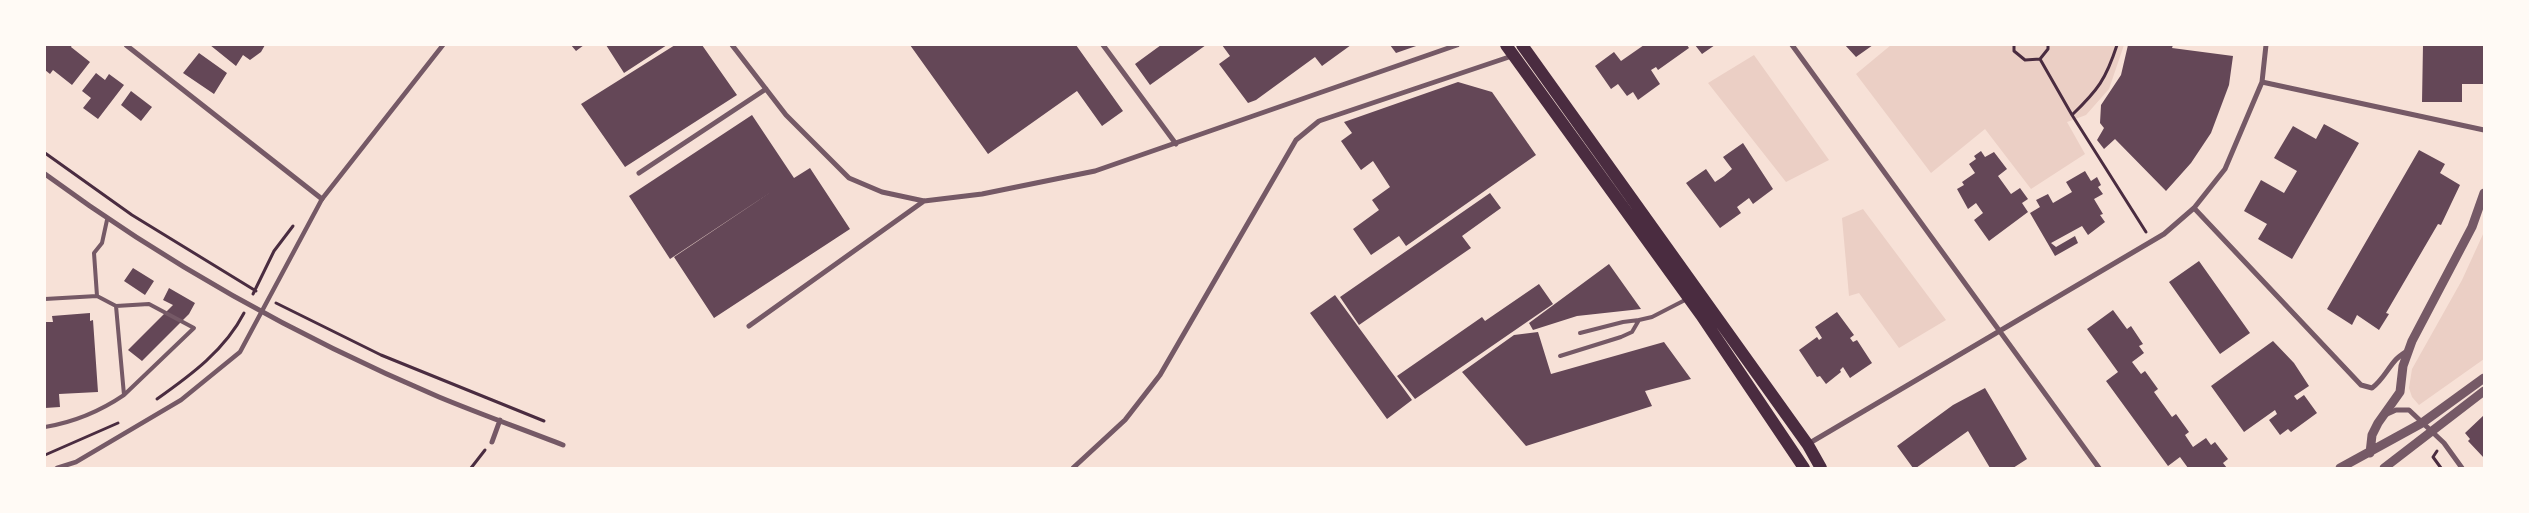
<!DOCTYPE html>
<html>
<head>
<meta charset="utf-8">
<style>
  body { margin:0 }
  #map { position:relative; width:2529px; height:513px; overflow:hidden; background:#f7e1d7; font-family:"IBM Plex Sans",sans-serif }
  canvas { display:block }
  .frame { position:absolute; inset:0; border:46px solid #fffaf5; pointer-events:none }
</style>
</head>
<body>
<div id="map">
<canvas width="2529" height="513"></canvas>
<div class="frame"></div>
</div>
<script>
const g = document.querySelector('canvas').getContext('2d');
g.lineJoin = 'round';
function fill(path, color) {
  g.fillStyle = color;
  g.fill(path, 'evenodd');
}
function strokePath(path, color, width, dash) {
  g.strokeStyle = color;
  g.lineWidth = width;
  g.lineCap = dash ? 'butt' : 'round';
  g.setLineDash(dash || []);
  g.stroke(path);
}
const green = new Path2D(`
  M1891 45H2124L2109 89 2086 115 2067 122 2085 154 2031 189 1985 129 1931 173 1856 74Z
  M1754 55 1829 160 1786 182 1708 83Z
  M1863 209 1946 320 1899 348 1859 293 1849 296 1842 218Z
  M2484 232V359L2419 405 2412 397 2409 388 2412 369 2462 280Z`);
const building = new Path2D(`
  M45 45H72L71 47 90 62 72 85 53 70 50 74 45 70Z
  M210 45H265L261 52 250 60 243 55 236 66Z
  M571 45H584L576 51Z
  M606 45H667L624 73Z
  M675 45H702L737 95 625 167 581 104Z
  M910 45H1076L1123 111 1102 126 1077 91 988 154Z
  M1161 45H1206L1150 85 1135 64Z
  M1222 45H1351L1322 66 1315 57 1256 100 1248 103 1219 64 1230 56Z
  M1390 45H1419L1396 53Z
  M1644 45H1687L1689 48 1658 70 1656 67 1651 70 1660 84 1638 100 1633 92 1627 96 1618 84 1611 89 1595 66 1614 52 1621 61Z
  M1695 45H1715L1702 54Z
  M1845 45H1873L1856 57Z
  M2128 45H2173L2172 48 2233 56 2229 85 2211 133 2191 163 2166 191 2115 139 2104 149 2097 140 2104 128 2100 123 2101 105 2121 75Z
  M2423 45 2484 46V84H2462V102H2422Z
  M199 53 227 73 214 94 183 73Z
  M96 73 105 80 109 74 124 85 98 119 83 108 91 98 82 91Z
  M1458 82 1492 92 1536 155 1406 246 1399 236 1371 255 1353 229 1379 210 1372 200 1390 187 1373 161 1361 170 1341 141 1352 133 1344 122Z
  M131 91 152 107 141 121 121 105Z
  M752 115 794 178 810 168 850 229 714 318 674 257 771 192 670 259 629 196Z
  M2324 124 2359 143 2292 259 2258 239 2267 224 2244 211 2261 180 2284 193 2297 171 2274 158 2293 126 2316 139Z
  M1743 143 1773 189 1753 204 1749 198 1737 207 1741 213 1720 228 1686 183 1706 169 1715 182 1724 176 1732 169 1723 157Z
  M2419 150 2445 164 2440 173 2460 185 2441 225 2438 224 2386 313 2389 314 2379 330 2357 315 2352 325 2327 309Z
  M1981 151 1985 157 1994 152 2007 169 1998 176 2011 194 2020 188 2028 199 2022 203 2028 212 1989 241 1974 220 1983 213 1976 203 1968 209 1957 189 1964 185 1962 182 1975 173 1969 164 1976 159 1974 156Z
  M2085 171 2091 181 2097 177 2101 185 2098 187 2103 194 2094 199 2103 214 2100 215 2105 222 2088 235 2082 226 2051 243 2056 247 2075 236 2078 243 2055 256 2030 213 2040 207 2036 200 2048 194 2053 203 2072 192 2066 182Z
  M1490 193 1501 208 1462 236 1471 248 1359 325 1340 297Z
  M2199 261 2250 333 2220 354 2169 282Z
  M1609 264 1641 309 1577 316 1533 330 1529 323Z
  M133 268 154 281 145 295 124 281Z
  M1539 284 1553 304 1415 399 1397 376 1482 317 1485 321Z
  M169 288 195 303 189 314 142 361 128 350 173 305 163 300Z
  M1335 295 1412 400 1387 419 1310 313Z
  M2113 310 2127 329 2131 326 2143 344 2139 346 2144 353 2132 362 2141 374 2145 371 2158 389 2154 392 2172 417 2176 414 2189 432 2185 435 2193 447 2206 438 2211 445 2215 442 2228 459 2223 463 2227 468H2188L2180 457 2168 466 2106 381 2118 372 2087 329Z
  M1837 312 1854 335 1850 338 1853 342 1857 340 1872 363 1850 378 1843 367 1840 370 1841 372 1826 384 1820 376 1817 377 1799 350 1817 337 1819 340 1822 338 1815 327Z
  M90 313V321L93 320 98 392 59 394 60 407 45 408V322H53L52 316Z
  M1538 332 1551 374 1664 342 1691 379 1645 391 1652 406 1526 446 1462 372 1514 335Z
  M2273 341 2294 363 2309 386 2294 396 2297 400 2304 395 2317 413 2291 432 2288 429 2280 435 2269 420 2277 414 2275 410 2244 432 2211 386Z
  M1985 388 2027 459 2013 468H1990L1968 431 1916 468H1913L1897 446 1953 405Z
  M2484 415V458L2468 441 2470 439 2465 433Z`);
const path = new Path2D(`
  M2014 45V51L2025 60 2040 59 2048 49V45
  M2040 59 2072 115C2098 90 2106 79 2117 45
  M2072 115 2146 232
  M45 153 132 215 256 291
  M253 294 274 251 293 226
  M276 303 381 355 544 421
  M157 399C191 375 225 350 244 313
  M2437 451 2433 457 2441 468
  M45 455 118 423
  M471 468 485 450`);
const service = new Path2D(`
  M97 296 94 253 102 243 107 220
  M45 299 97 296 116 306 124 395C99 412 75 422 45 427
  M116 306 149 304 194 328 124 395
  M1580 333 1623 322 1639 320
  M1560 356 1621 337 1632 332 1639 320 1652 317 1687 299`);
const pedestrian = new Path2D(`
  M57 468 76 462 181 400 240 352 322 199 443 45`);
const minor = new Path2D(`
  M126 45 322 199
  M732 45 786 115 849 178 882 192 924 201 982 194 1095 171 1457 45
  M1103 45 1176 144
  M1792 45 2099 468
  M2262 82 2484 130
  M639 173 766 89
  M45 174C167 264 300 338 439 397 480 414 522 429 563 445
  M2194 208 2361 385 2372 388C2387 377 2391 358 2408 351
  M749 326 924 201
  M2385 415 2396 410H2409L2444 443 2462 468
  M492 442 500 420
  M1808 444 2164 234 2194 208 2225 169 2262 82 2266 45
  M1073 468 1125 420 1160 375 1296 140 1319 121 1512 56`);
const tertiary = new Path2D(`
  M2370 453 2372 435 2378 423 2400 392 2403 366 2412 341 2472 227 2484 193
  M2340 468 2422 423 2484 378
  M2384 468 2484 391`);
const primary = new Path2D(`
  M1506 45 1701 315 1804 468
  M1522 45 1808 445 1821 468`);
fill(green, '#ebcfc5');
fill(building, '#644757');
strokePath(path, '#4a2c40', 3);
strokePath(service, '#755966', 4);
strokePath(pedestrian, '#755966', 4.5);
strokePath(minor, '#755966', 5);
strokePath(tertiary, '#755966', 9);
strokePath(primary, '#4a2c40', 12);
</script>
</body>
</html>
